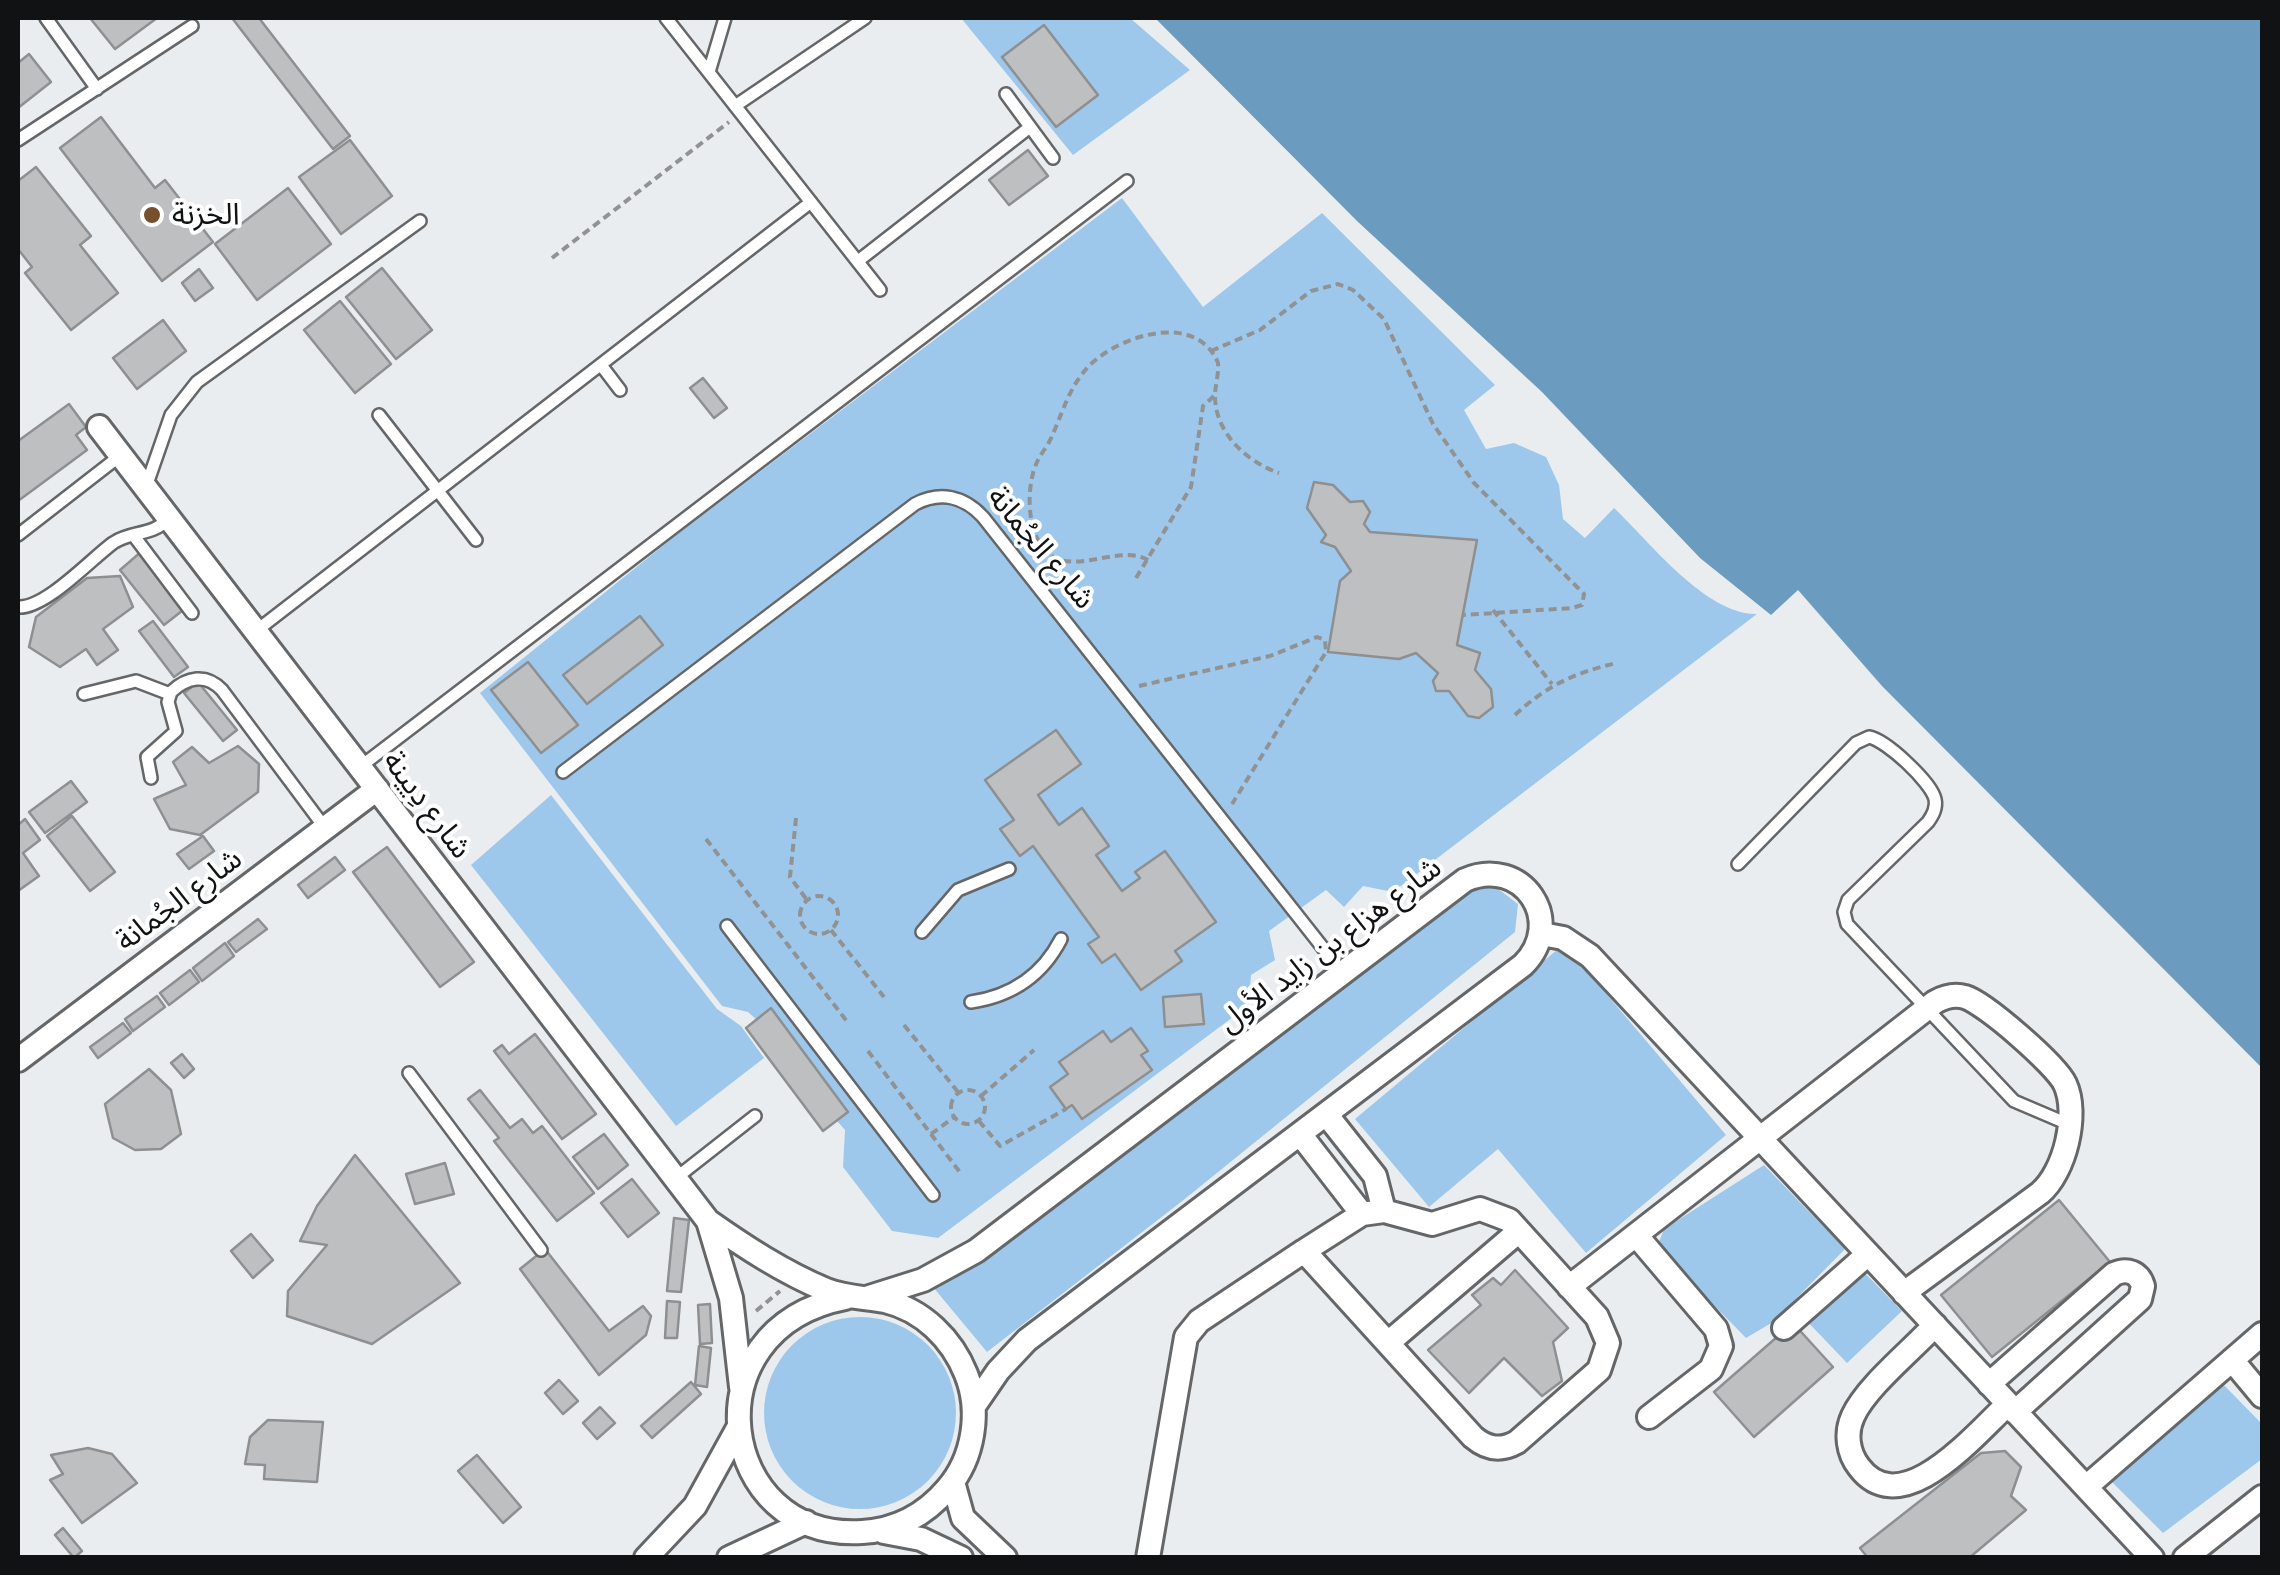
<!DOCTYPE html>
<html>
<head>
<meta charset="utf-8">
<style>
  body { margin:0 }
  #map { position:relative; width:2280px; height:1575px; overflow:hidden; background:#eaedef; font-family:"Public Sans",sans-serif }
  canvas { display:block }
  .frame { position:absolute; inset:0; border:20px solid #111213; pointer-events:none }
</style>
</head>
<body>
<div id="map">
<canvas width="2280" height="1575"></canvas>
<div class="frame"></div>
</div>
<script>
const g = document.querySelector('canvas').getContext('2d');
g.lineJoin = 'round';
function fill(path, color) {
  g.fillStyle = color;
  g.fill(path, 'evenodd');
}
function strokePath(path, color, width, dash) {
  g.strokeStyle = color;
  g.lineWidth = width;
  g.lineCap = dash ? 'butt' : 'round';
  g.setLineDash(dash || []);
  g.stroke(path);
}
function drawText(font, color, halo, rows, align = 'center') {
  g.font = font + ' "Public Sans","Noto Sans Arabic",sans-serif';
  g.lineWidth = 8;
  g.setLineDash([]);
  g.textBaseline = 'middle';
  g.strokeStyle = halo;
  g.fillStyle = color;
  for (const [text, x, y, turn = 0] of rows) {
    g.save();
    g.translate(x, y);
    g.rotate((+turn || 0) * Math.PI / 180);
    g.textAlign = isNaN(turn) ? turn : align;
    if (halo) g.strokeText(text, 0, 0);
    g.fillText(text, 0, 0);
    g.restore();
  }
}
const green = new Path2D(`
  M961 18H1130L1190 70 1073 155ZM1044 25 1098 95 1057 127 1002 58Z
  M1122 198 1203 307 1322 213 1495 385 1464 410 1486 449 1514 443 1546 457 1559 485 1563 519 1585 538 1614 508C1650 542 1706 615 1757 614L1393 892 1363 886 1344 907 1326 890 1269 931 1275 960 1251 975 1249 1005 938 1238 892 1231 843 1167 845 1130 837 1121 847 1112 772 1009 757 1020 748 1012 722 1006 480 693 675 536ZM1315 482 1333 485 1350 502 1363 501 1370 512 1364 524 1370 532 1477 540 1457 645 1480 653 1475 670 1492 707 1479 718 1468 716 1449 691 1436 690 1433 681 1437 673 1416 653 1399 659 1329 652 1340 581 1351 571 1335 547 1321 542 1326 535C1313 516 1301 504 1315 482ZM639 616 663 646 586 704 564 675ZM528 662 577 725 541 753 492 690ZM1056 730 1080 764 1038 795 1059 825 1082 809 1109 845 1096 855 1122 891 1140 878 1136 872 1216 922 1175 951 1182 961 1141 990 1115 954 1102 963 1088 945 1099 937 1033 846 1019 855 1000 829 1014 820 986 780ZM1131 1028 1147 1050 1141 1055 1151 1070 1083 1119 1072 1105 1065 1109 1051 1087 1068 1074 1103 1031 1111 1042Z
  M551 795 717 1009 741 1026 764 1058 676 1126 471 865Z
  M1493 885 1518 904 1515 932 1181 1202 987 1352 933 1287 1027 1224 1459 891Z
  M1564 944 1726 1135 1586 1253 1498 1149 1429 1207 1355 1119Z
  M1764 1165 1845 1249 1773 1322 1746 1338 1657 1247 1664 1229Z
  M1856 1264 1902 1311 1847 1363 1802 1316Z
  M764 1413a96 96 0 1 1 192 0a96 96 0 1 1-192 0Z
  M2216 1377 2262 1424V1459L2163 1533 2107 1477Z`);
const water = new Path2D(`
  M1155 18H2262V1068L1882 686 1798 590 1771 615 1700 558 1542 392 1357 221Z`);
const building = new Path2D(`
  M90 18H157L115 49Z
  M232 18H259L350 136 333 149Z
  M1044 25 1098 95 1056 127 1002 57Z
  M29 54 51 82 18 108V63Z
  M101 117 155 188 165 180 213 242 162 281 60 148Z
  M350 140 392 196 341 234 299 177Z
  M1028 150 1048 176 1009 205 989 180Z
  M36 167 91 236 80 245 118 293 71 330 25 273 32 267 18 249V181Z
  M288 188 331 244 257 300 215 244Z
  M382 268 432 330 396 359 346 297Z
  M199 269 213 288 195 301 182 283Z
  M340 301 391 364 355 393 304 330Z
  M163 320 186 351 137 389 113 358Z
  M703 378 727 408 714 418 690 388Z
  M69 404 86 427 76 435 87 450 18 501V441Z
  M1314 482 1333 485 1350 502 1363 501 1370 512 1364 524 1370 532 1477 540 1457 645 1480 653 1475 670 1491 689 1493 707 1479 718 1468 716 1449 691H1436L1433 681 1438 673 1416 653 1399 659 1328 652 1340 581 1351 571 1335 547 1321 542 1326 535 1307 508Z
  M142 551 187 607 164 625 120 570Z
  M120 576 133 607 103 629 118 650 97 665 86 649 60 667 29 647 36 617 87 578Z
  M640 616 663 645 587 704 563 675Z
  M153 621 188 667 174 677 139 631Z
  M528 662 578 725 541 753 491 690Z
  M198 682 237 730 223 741 184 693Z
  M1056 730 1081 764 1038 795 1059 825 1082 808 1109 846 1096 855 1122 891 1140 878 1135 872 1165 851 1216 922 1175 951 1182 961 1141 990 1115 954 1102 963 1088 944 1099 937 1033 846 1020 856 1000 829 1014 820 985 780Z
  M238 746 259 764 258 792 200 835 170 829 154 799 186 785 173 762 192 747 209 763Z
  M71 781 87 802 45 833 29 812Z
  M72 816 115 872 90 891 47 836Z
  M25 819 40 840 23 853 39 876 18 891V825Z
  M203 836 214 851 189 869 177 854Z
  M387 847 474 962 440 987 353 872Z
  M335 857 345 870 308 898 298 885Z
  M258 919 267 929 236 952 228 942Z
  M225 943 234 956 202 981 193 968Z
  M190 970 199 982 169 1005 160 993Z
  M1201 994 1204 1024 1165 1027 1163 997Z
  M157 996 165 1007 133 1031 125 1019Z
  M771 1008 848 1112 823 1131 746 1028Z
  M123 1023 131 1033 98 1058 90 1047Z
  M1131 1028 1148 1051 1141 1055 1152 1070 1082 1119 1072 1105 1066 1109 1050 1087 1068 1074 1059 1062 1103 1031 1111 1042Z
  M535 1034 596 1114 562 1139 494 1051 502 1045 509 1054Z
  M182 1054 194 1069 184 1078 171 1063Z
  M149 1069 171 1090 181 1134 161 1149 135 1150 113 1138 105 1104Z
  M480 1090 510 1128 522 1119 533 1133 542 1126 594 1193 557 1221 494 1141 499 1138 468 1099Z
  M604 1134 628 1165 598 1189 573 1157Z
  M355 1155 460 1283 372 1344 287 1316 288 1291 327 1245 300 1241 317 1206Z
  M445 1163 454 1194 415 1204 406 1174Z
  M632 1179 659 1213 628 1237 601 1203Z
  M2059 1200 2110 1262 1992 1357 1941 1295Z
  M674 1218 689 1220 681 1292 667 1291Z
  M251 1234 273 1260 253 1278 231 1251Z
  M545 1249 609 1331 643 1306 651 1316 646 1335 599 1375 520 1269Z
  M1515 1270 1568 1328 1553 1342 1562 1381 1542 1396 1504 1358 1469 1393 1428 1350 1481 1305 1472 1295 1493 1278 1501 1285Z
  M667 1301 680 1302 677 1338H665Z
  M710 1304 712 1343 700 1344 698 1305Z
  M1793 1323 1833 1367 1754 1437 1714 1392Z
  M699 1346 711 1348 707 1387 695 1385Z
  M559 1380 578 1401 563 1414 545 1393Z
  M691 1382 701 1394 652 1438 641 1426Z
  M600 1407 615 1423 597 1439 583 1423Z
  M268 1420 323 1422 317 1482 264 1479 265 1465 245 1464 250 1437Z
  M88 1448 112 1454 137 1483 82 1523 50 1480 63 1474 51 1455Z
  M2005 1451 2021 1467 2011 1496 2026 1510 1969 1558H1868L1860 1548 1981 1453Z
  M477 1455 521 1507 503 1523 458 1471Z
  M63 1528 82 1551 74 1558 55 1535Z`);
const path = new Path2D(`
  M552 258 729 122
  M1211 351 1260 330 1311 291 1338 284 1353 290 1384 319 1433 424 1474 483 1584 594 1582 605 1572 608 1463 615
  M1148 560C1117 543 1072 578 1046 551 1026 531 1026 486 1037 462 1041 453 1048 446 1052 436 1064 409 1070 384 1092 363 1124 334 1197 312 1218 363 1219 375 1215 385 1215 396 1215 433 1247 462 1279 473
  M1136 578 1191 487 1203 406 1215 395
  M1493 610 1552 684
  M1139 686 1270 656 1317 637 1325 640 1326 652 1232 804
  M1515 715C1546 686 1576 672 1617 663
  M796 818 790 877 807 900
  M706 839 849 1024
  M800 915a19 19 0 1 1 38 0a19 19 0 1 1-38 0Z
  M831 930 884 997
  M904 1025 958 1092
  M868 1051 962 1175
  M951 1107a17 17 0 1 1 34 0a17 17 0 1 1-34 0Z
  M981 1096 1034 1050
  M979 1121 1000 1146 1066 1109
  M931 1134 953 1118
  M756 1311 780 1291`);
const service = new Path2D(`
  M46 18 97 89
  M666 18 880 290
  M709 72 725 18
  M1006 94 1053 158
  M735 106 865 18
  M18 140 192 26
  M858 261 1030 127
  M601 365 620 390
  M379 415 476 540
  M146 487 171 415 197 382 420 221
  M18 535 121 455
  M134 536 192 613
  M18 607C45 609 90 560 113 543 132 530 152 537 169 518
  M256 631 811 202
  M84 694 136 681 170 694
  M360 767 1127 181
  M563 772 915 504C940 491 964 496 983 517L1342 972
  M151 778 147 757 176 731 168 702 171 692C187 677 206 673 222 690L325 828
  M1738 864 1856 743 1869 737C1886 740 1931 782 1935 799 1937 808 1933 815 1928 822L1848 900 1844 912 1847 924 2014 1101 2068 1124
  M727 926 933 1195
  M922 932 958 890 1009 869
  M971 1002C1012 996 1042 976 1061 939
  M409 1073 541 1250
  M676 1178 755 1116`);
const minor = new Path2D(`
  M99 427 708 1221 731 1298 741 1387
  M1542 934 1563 938 1590 956 2152 1558
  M18 1060 377 789
  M1326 1114 1375 1176 1384 1211
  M1300 1134 1362 1214
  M1480 1209 1509 1220 1597 1317 1608 1343 1599 1370 1517 1442C1501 1451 1487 1449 1473 1437L1304 1251 1362 1214 1384 1211 1432 1224Z
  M708 1221C745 1247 783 1272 826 1290 846 1298 864 1297 885 1301 923 1310 952 1339 966 1374 981 1411 974 1458 947 1489 925 1515 896 1530 862 1532 717 1541 686 1329 845 1298
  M1636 1235 1716 1329 1721 1346 1711 1369 1649 1417
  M1569 1287 1935 1002C1944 997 1954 994 1965 997 1985 1003 2056 1065 2065 1084 2079 1114 2065 1172 2040 1193L1904 1293
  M866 1298 923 1280 976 1251 1465 880C1522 855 1567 921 1523 965L1027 1340 998 1371 974 1406
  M1935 1325C1912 1350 1866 1387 1853 1416 1845 1433 1848 1453 1859 1467 1902 1524 1976 1433 2008 1404
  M1784 1328 1868 1254
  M1388 1343 1519 1231
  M2232 1360 2262 1396
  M1989 1384 2114 1274C2127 1268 2139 1272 2143 1286L2140 1299 2015 1412
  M953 1482 963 1518 1005 1558
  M2086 1487 2262 1334
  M884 1532 921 1539 961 1558
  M646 1558 695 1506 738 1428
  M729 1558 806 1522
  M1148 1558 1186 1337 1199 1321 1304 1251
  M2185 1558 2262 1497`);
const markers = [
  [152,215,10,"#76502c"]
];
const poiNames = [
  ["الخزنة",172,215]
];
const streetNames = [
  ["شارع الجُمانة",1041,548,50],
  ["شارع دِيينة",427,805,53],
  ["شارع الجُمانة",179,900,-37],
  ["شارع هزاع بن زايد الأول",1330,945,-37]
];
fill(green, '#9ec8eb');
fill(water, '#6c9bc0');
fill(building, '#bdbfc1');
strokePath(building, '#8d8f91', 2.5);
strokePath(service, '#646668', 16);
strokePath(minor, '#646668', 28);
strokePath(path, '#909293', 4, [8, 5]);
strokePath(service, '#fff', 11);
strokePath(minor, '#fff', 22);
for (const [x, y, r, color] of markers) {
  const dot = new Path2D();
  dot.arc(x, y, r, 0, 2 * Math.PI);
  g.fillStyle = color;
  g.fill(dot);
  strokePath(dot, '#fff', 4);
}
drawText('30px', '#111213', '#fff', poiNames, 'left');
drawText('30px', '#111213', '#fff', streetNames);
</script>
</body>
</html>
